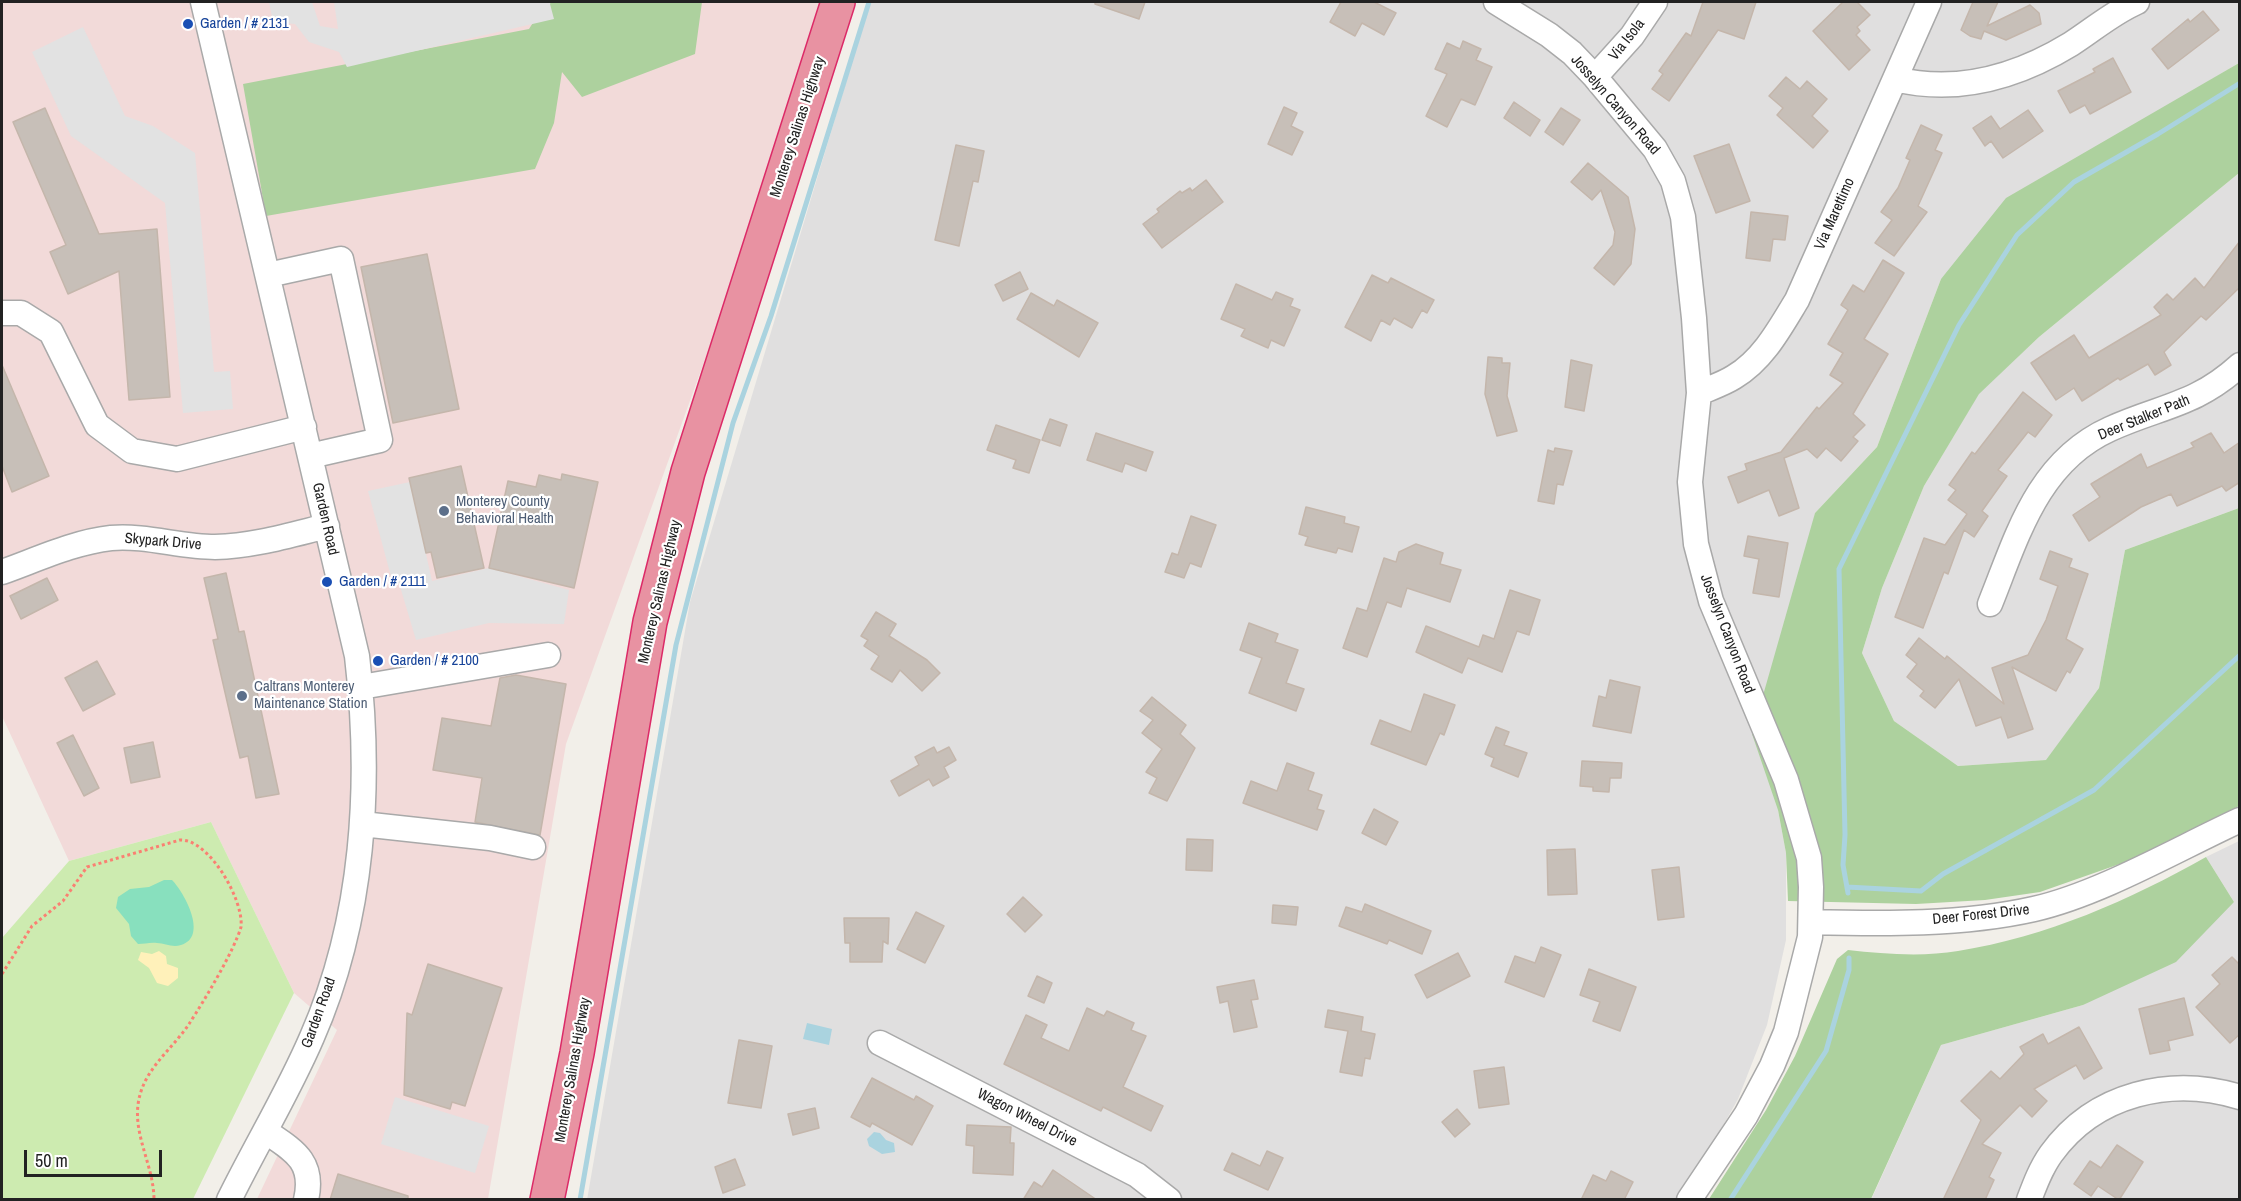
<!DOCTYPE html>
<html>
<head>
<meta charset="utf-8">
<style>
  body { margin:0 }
  #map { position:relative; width:2241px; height:1201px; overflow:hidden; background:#f2efe9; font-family:"Archivo Narrow",sans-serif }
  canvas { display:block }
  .frame { position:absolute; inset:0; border:3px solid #222; pointer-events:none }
  .scale { position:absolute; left:24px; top:1150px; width:138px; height:27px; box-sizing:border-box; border:3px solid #222; border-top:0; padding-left:8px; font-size:18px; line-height:21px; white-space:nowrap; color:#222; -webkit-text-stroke:4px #fff; paint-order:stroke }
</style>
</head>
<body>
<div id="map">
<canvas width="2241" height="1201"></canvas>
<div class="frame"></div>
<div class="scale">50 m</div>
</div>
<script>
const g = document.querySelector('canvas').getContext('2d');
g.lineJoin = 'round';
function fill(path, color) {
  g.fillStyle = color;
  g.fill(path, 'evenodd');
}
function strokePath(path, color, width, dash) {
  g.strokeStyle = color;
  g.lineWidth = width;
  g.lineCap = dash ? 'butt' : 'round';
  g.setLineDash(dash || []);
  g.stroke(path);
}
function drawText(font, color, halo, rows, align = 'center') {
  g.font = font + ' "Archivo Narrow",sans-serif';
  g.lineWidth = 4.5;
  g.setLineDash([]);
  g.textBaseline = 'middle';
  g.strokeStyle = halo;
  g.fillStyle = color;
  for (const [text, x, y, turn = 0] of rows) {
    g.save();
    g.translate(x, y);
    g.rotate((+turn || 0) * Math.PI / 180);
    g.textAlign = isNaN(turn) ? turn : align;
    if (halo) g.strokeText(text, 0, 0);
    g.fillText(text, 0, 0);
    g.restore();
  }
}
const residential = new Path2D(`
  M870 2H2239V63L2152 115 1941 279 1877 447 1815 513 1778 810 1786 853V940L1767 1025 1738 1099 1711 1147 1675 1199 587 1200 690 602Z
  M2239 173V508L2125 550 2099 688 2047 760 1958 766 1894 721 1862 653 1882 588 1924 486 1979 393 2039 337Z
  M2239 841V1199L1871 1200 1941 1045 2083 1005 2234 902 2206 857Z`);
const commercial = new Path2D(`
  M2 2H834L566 744 488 1199H257L337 1030 294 993 211 822 69 861 2 716Z`);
const grass = new Path2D(`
  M211 822 294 993 193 1199H2V938L69 861Z`);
const forest = new Path2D(`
  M546 2H702L695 54 582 97 562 72 554 123 535 169 266 216 243 84 529 29Z
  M2239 63V173L2039 337 1979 394 1924 486 1882 588 1862 653 1894 721 1958 766 2046 760 2099 688 2125 550 2239 508V806L2134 859 2040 892 1985 900 1916 904 1788 901 1786 853 1778 810 1752 734 1815 513 1877 447 1941 279 2006 198Z
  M2206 857 2234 902 2176 962 2083 1005 1941 1045 1871 1199H1709L1766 1110 1795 1056 1837 959 1848 950C1883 954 1923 957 1958 951 2046 937 2130 900 2206 857Z`);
const sand = new Path2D(`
  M159 951 166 956 167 964 178 968V978L168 986 157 983 149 968 138 960 141 952 152 954Z`);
const pitch = new Path2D(`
  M164 880H172C184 892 209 937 181 945 172 948 165 943 157 943 151 942 144 944 138 944L131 936 129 924 116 908 118 897 130 889 149 887Z`);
const parking = new Path2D(`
  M269 2H312L320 26 338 29 334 2H551L550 4 554 19 347 67 339 52 309 42 295 24 273 22Z
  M83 27 125 116 153 126 195 153 214 372 230 371 233 409 183 413 165 203 71 136 32 52Z
  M410 482 432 581 489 568 569 590 564 624 489 623 416 640 399 583 393 584 368 491Z
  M395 1097 489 1126 475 1173 381 1144Z`);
const water = new Path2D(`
  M807 1023 832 1029 829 1045 803 1039Z
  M874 1132 880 1133 886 1140 894 1143 895 1152 882 1154 869 1146 867 1139Z`);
const stream = new Path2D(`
  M1847 887 1921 891 1943 874 2094 790 2240 655
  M1848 893 1843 865 1845 835 1839 569 1959 325 2017 235 2074 182 2158 134 2240 83
  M580 1200 676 645 733 423 771 316 869 2
  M1730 1200 1826 1051 1849 970V958`);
const building = new Path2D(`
  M1095 2H1145L1139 19 1095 4Z
  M1341 2H1374L1396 13 1384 35 1362 23 1355 36 1330 22Z
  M1703 2H1756L1744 39 1718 30 1669 101 1652 89 1663 74 1659 71 1686 33 1691 36Z
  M1843 2H1857L1870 15 1857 27 1860 31 1856 35 1870 50 1849 70 1813 31Z
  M1973 2H1998L1987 26 2030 5 2039 13 2041 24 2006 40 1984 31 1981 39 1970 36 1961 30Z
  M2203 11 2219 30 2168 69 2152 49 2188 19 2190 22Z
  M1463 41 1481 49 1476 60 1492 67 1475 105 1461 99 1447 127 1426 116 1447 74 1435 69 1447 43 1460 49Z
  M2113 58 2131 92 2090 114 2085 105 2070 113 2058 91 2095 72 2093 69Z
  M1786 77 1800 89 1807 81 1827 99 1812 116 1828 131 1813 148 1777 115 1783 108 1769 96Z
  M1514 102 1540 120 1530 136 1504 118Z
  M1284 107 1297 113 1291 126 1303 132 1292 155 1268 144Z
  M45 108 99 234 157 229 170 397 129 400 119 271 68 294 50 252 66 245 13 122Z
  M1561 108 1580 120 1563 145 1545 132Z
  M2028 110 2043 131 2003 158 1991 141 1985 146 1973 128 1991 116 2000 129Z
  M1921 125 1942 135 1935 150 1942 153 1918 206 1927 212 1894 256 1875 243 1892 220 1881 212 1898 188 1910 160 1906 158Z
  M1729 144 1750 201 1716 213 1694 156Z
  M956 145 984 151 978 182 973 181 959 246 935 240Z
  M1588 163 1628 197 1635 229 1631 264 1614 285 1594 268 1613 245 1615 232 1601 190 1592 200 1571 182Z
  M1206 180 1223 202 1162 248 1143 224 1159 212 1157 209 1180 191 1182 193 1190 188 1192 191Z
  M1751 212 1788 216 1785 240 1773 239 1770 261 1746 258Z
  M2240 241V287L2206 320 2201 316 2164 352 2171 365 2155 375 2148 364 2120 380 2118 378 2082 401 2074 388 2056 400 2031 363 2074 335 2089 358 2161 315 2154 307 2167 294 2173 300 2195 278 2204 288Z
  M427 254 459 409 393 423 361 267Z
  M1883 260 1904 273 1864 339 1888 354 1853 414 1865 425 1853 437 1858 441 1841 461 1826 448 1817 458 1807 449 1784 458 1799 508 1779 516 1769 490 1738 503 1728 477 1747 470 1745 464 1781 452 1817 407 1819 409 1843 383 1830 375 1843 353 1828 344 1848 310 1841 305 1853 285 1864 292Z
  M1020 272 1028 289 1003 301 995 285Z
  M1372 275 1388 283 1391 278 1434 300 1427 313 1422 310 1412 328 1394 318 1390 325 1381 320 1371 341 1345 327Z
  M1236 284 1272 300 1276 292 1293 299 1290 306 1300 310 1284 346 1271 340 1268 348 1241 336 1245 329 1221 319Z
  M1031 293 1054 306 1057 300 1098 323 1079 357 1017 319Z
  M1488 357 1502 358V363H1510L1507 396 1517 431 1497 436 1485 394Z
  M1571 360 1592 365 1584 411 1565 407Z
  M2 365 49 476 12 492 2 466Z
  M2023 392 2052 415 2035 437 2028 432 1998 470 2007 476 1982 511 1988 516 1974 537 1964 530 1948 574 1944 572 1923 628 1895 617 1924 538 1945 545 1967 514 1948 500 1956 490 1949 485 1972 452 1975 454Z
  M1050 419 1067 425 1060 446 1042 440Z
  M996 425 1040 440 1029 473 1013 468 1016 460 987 450Z
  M1096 433 1153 452 1146 471 1125 463 1122 472 1087 460Z
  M2211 433 2224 453 2240 442V482L2226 491 2222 486 2177 506 2171 494 2141 507 2089 541 2073 515 2100 497 2091 484 2141 454 2147 468 2194 447 2191 443Z
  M1555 448 1572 451 1563 485 1557 484 1554 504 1538 501 1548 450 1554 452Z
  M461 466 484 568 437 578 431 552 426 553 409 478Z
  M562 474 598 482 574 588 489 568 508 481 536 487 539 475 561 480Z
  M1306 507 1345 517 1344 523 1359 527 1352 552 1338 548 1336 553 1305 545 1308 537 1299 534Z
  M1191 516 1216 525 1201 567 1190 563 1184 578 1165 572 1172 553 1178 555Z
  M1748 536 1788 543 1779 597 1753 593 1759 559 1744 556Z
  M1416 544 1443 553 1440 564 1461 570 1450 602 1407 588 1401 607 1387 602 1367 657 1343 648 1357 608 1367 611 1384 558 1396 562 1399 552Z
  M2050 551 2072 559 2069 567 2088 574 2066 639 2083 649 2070 673 2067 671 2056 691 2012 667 2033 729 2008 738 2001 717 1976 726 1959 679 1935 708 1920 696 1924 691 1907 677 1917 664 1906 655 1919 638 1945 659 1947 656 2004 704 1992 668 2028 655 2046 620 2058 586 2040 579Z
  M226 573 239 632 244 631 279 794 256 798 248 756 240 758 213 640 218 639 204 578Z
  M47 578 58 600 21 619 10 596Z
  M1510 590 1540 600 1529 635 1517 631 1502 672 1468 658 1462 673 1416 652 1426 626 1479 647 1483 635 1494 639Z
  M876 612 896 624 889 636 927 660 940 673 922 691 900 670 892 682 871 669 879 656 864 646 868 640 861 636Z
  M1249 623 1278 634 1275 642 1298 650 1286 683 1304 689 1296 711 1249 693 1262 658 1240 650Z
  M97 661 115 694 83 711 65 678Z
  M516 675 566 684 540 835 475 822 482 778 433 770 442 718 491 726 500 678Z
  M1610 680 1640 687 1631 733 1593 726 1599 696 1606 698Z
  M1424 694 1455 705 1444 735 1440 733 1426 765 1371 744 1380 720 1411 732Z
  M1152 697 1186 725 1180 734 1195 748 1167 801 1149 793 1157 778 1146 772 1162 749 1142 733 1153 720 1140 711Z
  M1496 727 1509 732 1504 745 1527 753 1518 777 1491 766 1494 758 1485 754Z
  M73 735 99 788 84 796 57 743Z
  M153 742 160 777 131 783 124 748Z
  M934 747 937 753 949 747 956 760 944 767 949 777 933 786 929 779 899 796 891 781 919 765 915 757Z
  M1582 761 1622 763 1621 778H1610L1609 792 1593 791V787L1580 786Z
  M1287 763 1314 773 1308 790 1322 795 1317 809 1324 811 1317 830 1243 803 1251 781 1277 791Z
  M1374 809 1398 822 1386 845 1362 833Z
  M1187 839 1213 840 1212 871 1186 870Z
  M1575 849 1577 894 1548 895 1547 850Z
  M1679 867 1684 917 1658 920 1652 870Z
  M1023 897 1042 915 1025 932 1007 914Z
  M1365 904 1431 931 1422 954 1389 940 1387 944 1339 926 1346 907 1362 912Z
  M1273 905 1298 907 1296 925 1272 923Z
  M916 912 944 926 925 963 897 949Z
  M844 918H889L888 944 883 941 882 962H850V943H845Z
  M1541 947 1561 955 1544 997 1505 982 1515 956 1535 963Z
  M1458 953 1470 976 1427 998 1415 975Z
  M2232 957 2240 965V1034L2230 1043 2196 1007 2220 984 2212 975Z
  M428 964 502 988 465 1106 452 1102 450 1109 404 1095 407 1013 412 1015Z
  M1589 969 1636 987 1620 1031 1593 1021 1600 1002 1580 995Z
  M1037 976 1052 983 1044 1003 1028 996Z
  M1254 980 1258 999 1251 1000 1257 1027 1234 1032 1228 1001 1220 1003 1217 987Z
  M2184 998 2193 1035 2168 1041 2170 1050 2150 1054 2139 1009Z
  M1087 1008 1104 1016 1107 1011 1134 1023 1131 1030 1146 1036 1123 1087 1163 1106 1151 1131 1103 1107 1101 1111 1004 1064 1026 1015 1047 1025 1041 1038 1069 1051Z
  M1328 1010 1363 1017 1361 1031 1375 1034 1370 1059 1365 1058 1362 1076 1340 1072 1348 1031 1325 1027Z
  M2079 1027 2102 1068 2084 1079 2076 1065 2034 1089 2047 1101 2032 1117 2020 1105 1982 1144 2001 1153 1989 1177 1994 1180 1985 1200H1943L1981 1120 1961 1101 1991 1071 2000 1079 2024 1054 2020 1047 2043 1034 2048 1044Z
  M739 1040 772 1046 761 1108 728 1103Z
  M1504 1067 1509 1104 1479 1108 1474 1071Z
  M872 1078 914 1100 916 1096 933 1106 912 1145 872 1123 870 1127 851 1117Z
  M815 1108 819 1128 793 1135 788 1114Z
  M1457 1109 1470 1124 1455 1137 1442 1122Z
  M967 1125 1011 1127 1010 1143H1014L1013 1175 973 1173 974 1146 966 1145Z
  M2117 1145 2143 1162 2119 1200 2098 1186 2091 1196 2074 1184 2090 1161 2101 1168Z
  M1267 1151 1283 1158 1268 1190 1224 1170 1232 1153 1260 1166Z
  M735 1159 745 1185 723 1193 715 1167Z
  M1053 1170 1097 1200H1023L1034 1182 1042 1187Z
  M1611 1171 1633 1182 1624 1200H1581L1593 1175 1606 1181Z
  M338 1174 408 1196V1200H330Z`);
const path = new Path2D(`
  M2 974 32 926 63 901 87 867 180 840C209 839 244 900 241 927 234 951 204 1001 189 1024 171 1051 142 1070 138 1105 134 1137 154 1167 154 1200`);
const minor = new Path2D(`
  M203 2 357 656C372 783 364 919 312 1037 288 1093 256 1145 229 1200
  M1496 2 1549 35 1572 53 1595 77 1655 149 1673 181 1683 217 1694 318 1699 393 1690 482 1696 544 1711 601 1786 780 1809 858 1811 887 1810 937 1786 1032 1772 1066 1746 1115 1689 1200
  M1595 77 1632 36 1655 2
  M1895 79C1957 94 2017 77 2071 44 2093 30 2112 13 2137 2
  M268 275 341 259 380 440 310 456
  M2 313H21L51 332 97 425 132 451 177 459 304 427
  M1699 393C1710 388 1723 384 1734 377 1763 360 1780 328 1797 300L1929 2
  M2 572C36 560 74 542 111 538 146 535 180 547 215 547 254 546 290 535 327 526
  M1990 604C2017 537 2037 462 2110 429 2160 406 2195 406 2240 365
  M361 687 548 655
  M362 824 490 838 533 847
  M1811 922C1883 924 1963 925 2034 909 2100 894 2177 849 2240 820
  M880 1043 1137 1175 1169 1200
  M265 1131C293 1150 315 1161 306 1200
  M2029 1200C2035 1184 2041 1168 2051 1154 2095 1093 2171 1076 2240 1097`);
const highway = new Path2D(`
  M547 1200 577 1053 650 622 688 472 838 2`);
const markers = [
  [188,24,6,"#1a4fb4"],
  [444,511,6,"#5c6f8a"],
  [327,582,6,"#1a4fb4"],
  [378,661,6,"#1a4fb4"],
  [242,696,6,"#5c6f8a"]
];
const transitNames = [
  ["Garden / # 2131",200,24],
  ["Garden / # 2111",339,582],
  ["Garden / # 2100",390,661]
];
const streetNames = [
  ["Via Isola",1627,40,-52],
  ["Josselyn Canyon Road",1615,105,49],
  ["Monterey Salinas Highway",798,127,-72],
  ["Via Marettimo",1835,214,-66],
  ["Deer Stalker Path",2144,418,-22],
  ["Garden Road",325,519,77],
  ["Skypark Drive",163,542,5],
  ["Monterey Salinas Highway",660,592,-77],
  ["Josselyn Canyon Road",1727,634,69],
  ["Deer Forest Drive",1981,915,-6],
  ["Garden Road",319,1013,-70],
  ["Monterey Salinas Highway",573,1070,-80],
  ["Wagon Wheel Drive",1027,1118,27]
];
const serviceNames = [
  ["Monterey County",456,502],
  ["Behavioral Health",456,519],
  ["Caltrans Monterey",254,687],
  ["Maintenance Station",254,704]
];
fill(residential, '#e0dfdf');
fill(commercial, '#f2dad9');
fill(grass, '#cdebb0');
fill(forest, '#add19e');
fill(sand, '#fff1ba');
fill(pitch, '#88e0be');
fill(parking, '#e2e2e2');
fill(water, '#aad3df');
strokePath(stream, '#aad3df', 5);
fill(building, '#c7bfb8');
strokePath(building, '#c4b6ab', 1.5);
strokePath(minor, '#a9a9a9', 27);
strokePath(highway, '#dc2a67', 36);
strokePath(path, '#fa8072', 3, [3, 3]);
strokePath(minor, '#fff', 24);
strokePath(highway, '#e892a2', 33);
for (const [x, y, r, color] of markers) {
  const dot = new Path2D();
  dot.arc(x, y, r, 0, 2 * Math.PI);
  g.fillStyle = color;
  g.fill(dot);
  strokePath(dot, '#fff', 2);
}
drawText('15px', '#164399', '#fff', transitNames, 'left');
drawText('15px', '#222', '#fff', streetNames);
drawText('15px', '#4e5e75', '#fff', serviceNames, 'left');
</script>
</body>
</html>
